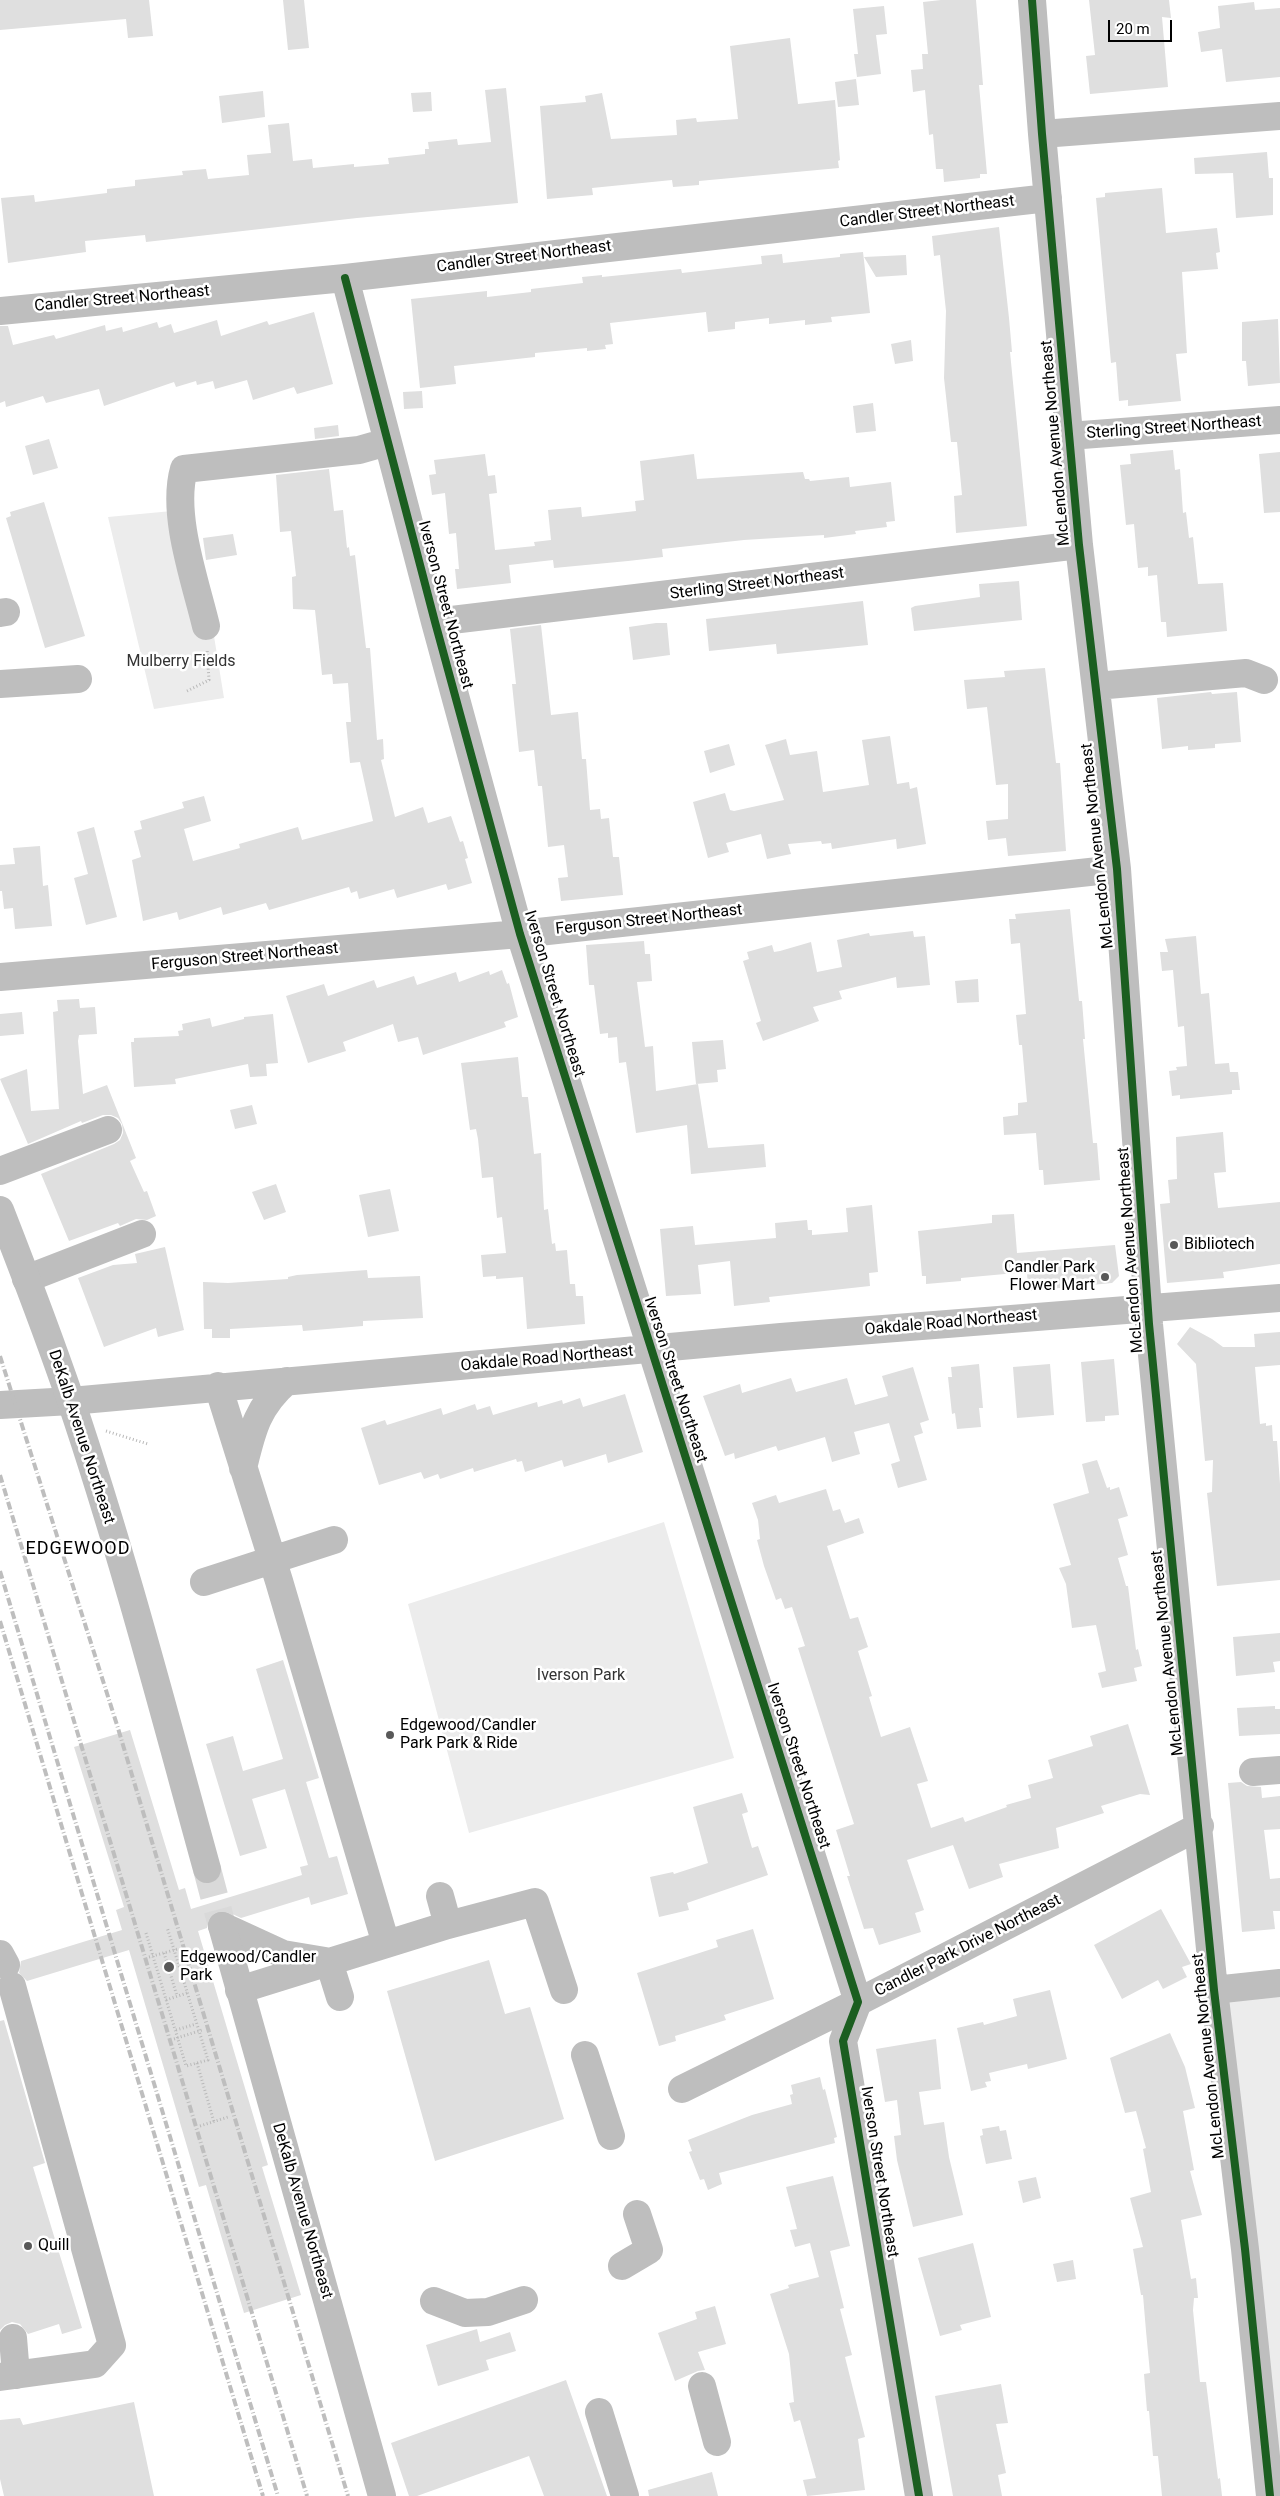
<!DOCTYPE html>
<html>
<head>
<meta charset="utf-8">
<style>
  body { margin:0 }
  #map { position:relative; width:1280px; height:2496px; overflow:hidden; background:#fff; font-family:Roboto,sans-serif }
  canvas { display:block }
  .scale { position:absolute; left:1108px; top:20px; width:64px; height:22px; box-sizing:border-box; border:2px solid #000; border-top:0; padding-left:6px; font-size:15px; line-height:18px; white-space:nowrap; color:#000; -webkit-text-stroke:4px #fff; paint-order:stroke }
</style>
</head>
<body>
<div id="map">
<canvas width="1280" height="2496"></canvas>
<div class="scale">20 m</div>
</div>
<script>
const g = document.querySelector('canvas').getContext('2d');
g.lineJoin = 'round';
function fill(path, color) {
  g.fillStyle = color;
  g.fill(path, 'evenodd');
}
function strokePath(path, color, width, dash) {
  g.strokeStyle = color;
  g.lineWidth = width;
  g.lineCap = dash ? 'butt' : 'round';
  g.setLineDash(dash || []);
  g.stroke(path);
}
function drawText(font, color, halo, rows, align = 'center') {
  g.font = font + ' Roboto,sans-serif';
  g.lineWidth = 5;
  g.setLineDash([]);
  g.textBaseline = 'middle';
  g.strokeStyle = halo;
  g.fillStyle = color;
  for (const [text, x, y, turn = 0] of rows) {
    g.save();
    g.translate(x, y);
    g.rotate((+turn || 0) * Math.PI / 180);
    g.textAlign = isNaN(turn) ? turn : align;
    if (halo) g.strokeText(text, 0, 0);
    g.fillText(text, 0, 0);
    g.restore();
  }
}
const green = new Path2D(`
  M172 511 213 630 224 698 154 709 108 517Z
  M664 1522 734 1758 469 1833 408 1604Z
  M1280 1978V2496L1222 1984Z`);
const building = new Path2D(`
  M0 0H149L153 36 128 38 126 19 0 30Z
  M283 0H304L309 48 288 50Z
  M941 0H976L983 85H979L987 174H980V178L944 182 943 169H936L933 134 929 135 925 90 913 92 911 70 923 69 922 54H928L923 2Z
  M1089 0H1169L1171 18 1162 17 1168 87 1090 94 1086 56 1095 55Z
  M1254 2 1255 10 1280 8V77L1226 82 1222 49 1201 52 1198 32 1220 28 1218 6Z
  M884 6 887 34 876 35 881 74 857 77 854 54H858L853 9Z
  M790 38 798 104 835 100 840 160 838 161 839 168 699 181V185L673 187 672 180 592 188 593 195 547 199 540 106 586 102 585 96 602 93 611 139 677 135 676 120 696 118 697 122 738 119 730 46Z
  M856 79 859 105 838 107 835 82Z
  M506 88 518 203 357 218 146 242 145 235 85 241 86 252 8 263 1 198 34 195 35 202 107 193V189L135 186V180L183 175 182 171 206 169 208 179 249 175 247 155 271 153 268 125 289 123 293 161 312 159 313 168 354 164V167L389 164 388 158 425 154V149H429L428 142 457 139 458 145 491 142 485 90Z
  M263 91 265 117 222 123 219 96Z
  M431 92 432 111 413 112 411 93Z
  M1267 152 1269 178H1273V215L1236 218 1233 173 1195 174 1194 158Z
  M1162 188 1166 233 1217 228 1220 252 1216 253 1218 269 1182 272 1187 353 1176 354 1181 401 1128 406V400L1119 401 1116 362 1111 363 1096 198 1105 197V193Z
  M999 227 1009 318 1012 352H1010L1027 526 956 533 954 496 962 495 957 442H951L944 378 946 311 940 255 934 256 932 236Z
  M863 252 870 313 831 317 832 322 805 325V320L769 324V318L735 322V329L708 332 706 312 610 323 613 344 605 345 606 349 587 351V348L535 353V357L454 366 456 384 420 388 411 299 487 291V297L531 292V289L583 283 582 277 602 275V277L681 269 682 273 762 264 761 256 782 254 783 263 840 257V254Z
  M906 255 907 275 876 277 864 257Z
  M314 312 333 384 297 394 294 387 253 400 247 380 215 389 213 381 197 385 196 381 176 387 174 382 104 406 99 389 46 403 43 396 6 407 5 401 0 403V326H8L13 345 54 335 56 339 105 325 106 331 122 327 123 332 157 322 159 328 171 324 174 333 217 320 221 336 267 321 269 325Z
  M1278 319 1280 383 1248 386 1246 361H1242V322Z
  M911 340 913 361 895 364 891 344Z
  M422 391 423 408 404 409 403 392Z
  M873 403 876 431 856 433 853 406Z
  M338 425 339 436 315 439 314 428Z
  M49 439 58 468 33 475 25 446Z
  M1173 450 1175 470 1180 469 1183 513 1186 512 1189 538 1193 537 1198 584 1223 583 1227 631 1167 637 1166 622H1161L1157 575 1148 576V567L1138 568 1134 524 1126 525 1120 465 1131 464 1130 454Z
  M1280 452V512L1264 513 1259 454Z
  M485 454 488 476 495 475 497 493 489 494 495 550 535 546 534 542 551 540 548 510 581 507 582 517 636 511 635 501 644 500 640 461 694 454 697 479 803 472 805 479H809L810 481 849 477 850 487 891 482 895 521 886 522 887 527 855 531 856 534 824 538V535L744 540 662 549 663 557 628 561 554 568 553 560 509 565 511 583 457 589 455 569H459L456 533 449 534 445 493 432 495 429 475 436 474 434 460Z
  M329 469 334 511 343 510 347 548 349 547 350 556 355 555 366 648H370L377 740 383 739 384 759 381 760 395 817 423 807 428 823 451 816 460 842 463 841 468 858 465 859 472 883 448 890 446 884 397 898 394 889 359 899 357 891 351 893 349 887 269 910 266 903 223 915 221 907 179 920 177 912 143 921 132 860 141 857 134 831 142 829 140 821 184 808 182 802 204 796 211 821 184 829 193 861 240 848 239 844 298 827 302 840 373 821 360 762 350 763 346 722H351L348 683 333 684 332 674 322 675 315 610 293 609 292 577 296 576 291 531 280 532 276 475Z
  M44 502 85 636 45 648 6 518 11 516 10 512Z
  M233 534 237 555 206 560 203 538Z
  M1019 581 1022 620 914 631 911 608 915 606 980 597 979 584Z
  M863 601 868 645 777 654 776 644 709 651 706 619Z
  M656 623H667L670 655 633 660 629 627Z
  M541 625 551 715 578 712 582 759H586L590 810 600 809 601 819 609 818 613 857H619L623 895 561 901 558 878 568 877 564 845 548 847 542 786H538L534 750 519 752 512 684H516L510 629Z
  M1045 668 1056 763H1060L1066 851 1008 856 1006 838 988 840 986 821 1008 819V784L996 785 987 707 967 709 964 680 1005 677 1004 671Z
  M1211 692 1212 694 1237 692 1241 742 1215 744V748L1188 750V746L1162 749 1157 698Z
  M890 736 897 784 909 782 910 789 917 787 926 844 897 849 896 839 832 849 831 843 822 844 821 841 788 844 791 854 767 859 761 834 726 843 729 852 708 858 693 802 725 793 730 810 734 811 784 800 765 745 786 739 790 755 817 751 823 792 869 785 862 740Z
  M729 744 735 765 710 773 704 751Z
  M94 827 117 917 86 925 74 878 88 874 77 832Z
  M40 846 43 886 48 885 52 926 15 929 13 908 4 909 2 891H0V865L15 864 13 848Z
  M1070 909 1079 1001H1082L1085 1039H1083L1093 1143H1097L1100 1180 1044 1185 1043 1170H1039L1036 1133 1004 1135 1003 1117 1018 1115V1103L1027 1102 1022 1045H1019L1016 1015 1026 1014 1020 943 1011 944 1009 919H1016L1015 914Z
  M913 931 914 937 925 936 930 985 897 988 896 977 839 991 842 999 813 1007 819 1021 763 1041 756 1023 761 1021 743 961 749 959 747 952 772 945 774 952 780 951 811 942 817 972 842 967 837 940 869 933 870 936Z
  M1196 936 1201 994 1209 993 1215 1064 1229 1063 1230 1072H1238L1240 1090H1232V1094L1180 1099V1095L1172 1096 1169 1071 1177 1070 1176 1067 1187 1066 1184 1026 1178 1027 1173 970 1162 971 1160 952H1168L1165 939Z
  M644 941 645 954H650L652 981 637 982 645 1047 653 1046 656 1091 698 1084 708 1148 764 1144 766 1167 691 1174 687 1125 636 1133 626 1062 619 1063 617 1037 608 1038V1033L600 1034 594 985H589L586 945Z
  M502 970 507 984 509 983 518 1017 504 1022 506 1027 423 1055 418 1037 398 1042 393 1024 343 1042 346 1051 308 1063 286 996 324 984 328 996 374 980 377 988 414 976 417 985 456 972 459 982 489 971 490 975Z
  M978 979 979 1002 957 1003 955 981Z
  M79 999 80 1008 95 1007 97 1034 79 1035 78 1041 83 1094 107 1085 136 1158 130 1161 144 1192 147 1191 156 1216 147 1220 136 1219 120 1226 118 1223 69 1241 41 1174 114 1144 120 1140 123 1133 122 1124 118 1118 111 1115H103L82 1123 81 1121 28 1144 0 1079 27 1069 31 1111 59 1109 53 1012 58 1011 57 1000Z
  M22 1012 24 1034 0 1036V1014Z
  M273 1014 278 1063 266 1064 267 1076 250 1077 248 1064 175 1079 176 1084 134 1087 131 1042H134V1038L179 1036 178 1031 183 1030 182 1024 210 1018 212 1027 244 1019V1017Z
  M723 1040 726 1069 717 1070 718 1082 696 1084 692 1042Z
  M518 1057 522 1097H528L534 1154 541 1153 544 1210 548 1209 552 1244 555 1243 556 1251 567 1250 570 1284H575L576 1296H583L585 1324 527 1329 523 1277 496 1279V1276L483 1277 481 1255 506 1253 502 1217 497 1218 493 1177 482 1178 478 1139 476 1129 470 1130 461 1063Z
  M252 1105 257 1124 235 1129 230 1110Z
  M1223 1132 1226 1172 1214 1173 1218 1208 1280 1202V1264L1223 1272 1224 1278 1167 1283 1160 1204 1170 1203 1168 1180 1177 1179 1176 1137Z
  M276 1184 286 1212 264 1220 252 1192Z
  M390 1189 399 1231 368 1237 359 1195Z
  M872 1205 878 1272 869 1273 870 1286 769 1297 770 1302 734 1306 730 1261 698 1265 701 1294 666 1296 660 1229 693 1226 695 1245 776 1238 775 1223 807 1220 808 1230H812V1235L848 1232 846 1208Z
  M1014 1214 1017 1253 1115 1245 1119 1276 1112 1283 1028 1291 1027 1272 961 1278V1281L926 1284V1276H922L918 1231 992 1223V1215Z
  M165 1247 184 1330 158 1337 156 1328 104 1347 78 1278 113 1265 137 1263 135 1254Z
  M367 1270 368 1278 420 1276 423 1318 363 1321V1326L303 1331 302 1325 230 1329V1338H212V1329H204L203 1282 228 1283 288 1279V1277L297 1275Z
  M1190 1327 1212 1339 1223 1347H1255L1254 1334 1280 1332V1365L1255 1367 1260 1424 1266 1423V1426L1272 1425 1273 1441H1277L1280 1484V1580L1217 1586 1207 1493 1212 1492 1213 1460 1205 1461 1196 1364 1177 1344Z
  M1114 1359 1119 1415 1105 1416V1421L1086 1422 1081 1362Z
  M979 1364 983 1408H979L981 1427 957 1429 955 1413 952 1414 948 1377H952L951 1367Z
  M1050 1364 1054 1415 1017 1418 1013 1367Z
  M913 1367 929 1420 920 1423 923 1433 914 1436 927 1480 898 1488 891 1464 900 1461 889 1423 854 1432 860 1454 832 1462 825 1437 778 1451 776 1446 735 1459 734 1453 725 1456 703 1396 740 1384 742 1393 791 1378 796 1392 847 1378 855 1405 888 1396 882 1376Z
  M625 1394 643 1452 608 1463 606 1454 564 1467 562 1460 525 1472 522 1461 517 1462 516 1459 474 1472 473 1468 440 1479 438 1474 424 1479 421 1472 379 1485 361 1428 385 1420 387 1425 441 1408 443 1415 475 1404 477 1410 490 1406 493 1415 537 1402 538 1407 562 1400 563 1404 580 1398 583 1407Z
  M1097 1460 1107 1488 1110 1487V1490L1119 1487 1128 1516 1118 1519 1128 1555 1118 1558 1126 1586H1128L1136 1650 1138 1649 1142 1666 1134 1668 1137 1681 1102 1688 1098 1673 1106 1671 1096 1625 1072 1628 1066 1584 1059 1568 1071 1565 1053 1504 1089 1493 1082 1464Z
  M826 1489 833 1511 840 1509 845 1523 859 1518 864 1533 827 1546 850 1619 858 1617 868 1647 858 1651 872 1696 869 1697 881 1737 910 1727 928 1781 917 1784 931 1828 963 1817 965 1822 1007 1807 1006 1805 1031 1798 1028 1785 1053 1778 1048 1760 1093 1746 1090 1736 1128 1724 1150 1795 1140 1794 1101 1806 1104 1813 1056 1828 1059 1848 999 1864 1003 1877 969 1889 953 1845 907 1860 924 1910 915 1913 921 1932 879 1945 873 1928 864 1929 847 1876H850L836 1830 854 1824 798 1648 805 1646 792 1607 785 1609 781 1598 776 1600 764 1566 757 1540 760 1539 758 1520 752 1503 776 1495 779 1503Z
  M1280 1633V1661L1273 1662 1275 1672 1236 1676 1233 1637Z
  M283 1660 319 1778 306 1782 329 1858 337 1856 348 1894 311 1905 309 1897 241 1918 226 1911H218L208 1919 207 1928 198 1931 268 2165 262 2167 301 2295 244 2313 206 2185 199 2187 129 1950 27 1981 19 1973 21 1961 122 1930 116 1910 124 1907 74 1747 130 1730 179 1890 185 1888 191 1909 302 1875 300 1867 308 1865 285 1789 252 1799 267 1848 240 1856 206 1744 233 1736 243 1771 283 1759 256 1669Z
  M1275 1706V1709H1280V1734L1239 1736 1237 1708Z
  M1241 1782 1247 1786 1261 1787 1262 1798 1280 1796V1829L1264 1830 1270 1879 1280 1878V1911H1273L1275 1929 1242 1932 1228 1783Z
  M742 1793 748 1812 742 1814 752 1848 758 1846 768 1875 687 1903 689 1910 659 1917 650 1877 673 1872 674 1874 708 1863 693 1807Z
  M1161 1909 1191 1964 1182 1967 1187 1977 1163 1989 1158 1980 1122 1999 1094 1945Z
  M753 1929 774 1999 724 2015 726 2020 675 2036 676 2041 659 2046 637 1973 718 1947 716 1940Z
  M489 1960 505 2014 530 2007 564 2119 435 2161 387 1991Z
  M1050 1990 1067 2059 1028 2069 1027 2064 989 2073 991 2081 985 2082 987 2087 971 2091 957 2028 983 2022 984 2025 1017 2016 1013 1999Z
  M4 2020 45 2163 33 2167 82 2328 62 2334 59 2324 28 2334 20 2324 12 2322 5 2325 0 2330V2021Z
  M1170 2033 1185 2067 1195 2108 1183 2111 1194 2170 1190 2171 1202 2215 1181 2220 1191 2279 1196 2278 1198 2298H1194L1193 2310 1200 2382H1206L1218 2479 1220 2478 1222 2496H1162L1158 2456H1153L1149 2411H1147L1144 2374 1150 2373 1146 2331 1143 2295H1141L1133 2249 1143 2247 1130 2198 1151 2192 1143 2149 1146 2148 1136 2111 1125 2113 1110 2058Z
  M936 2039 941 2089 919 2092 924 2125 944 2122 949 2157 963 2215 913 2227 897 2160 894 2136 901 2135 897 2100 885 2102 876 2049Z
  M820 2077 823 2090 825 2089 837 2137 834 2138 835 2143 719 2173 722 2184 708 2190 704 2179 700 2180 689 2152 692 2151 688 2140 752 2115 792 2104 790 2095 793 2094 791 2085Z
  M999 2126 1000 2131 1006 2130 1012 2159 986 2164 980 2136 983 2135 982 2129Z
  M833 2176 850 2246 830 2251 844 2308 840 2309 852 2355 845 2357 865 2437 858 2439 865 2490 807 2496 803 2480 816 2478 800 2420 794 2422 789 2403 794 2402 789 2354 770 2294 789 2288 788 2285 819 2277 810 2243 795 2247 790 2230 797 2229 786 2187Z
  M1036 2177 1041 2198 1023 2203 1018 2181Z
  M973 2243 991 2317 960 2325 962 2330 940 2336 918 2258Z
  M1073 2260 1076 2279 1057 2282 1053 2264Z
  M715 2306 726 2344 698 2352 705 2370 698 2371 675 2381 658 2333 697 2319 695 2312Z
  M477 2329 480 2342 510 2332 516 2351 486 2360 489 2370 438 2386 426 2345Z
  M566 2380 607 2496H544L529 2456 417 2496H409L391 2443Z
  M1001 2384 1008 2423 996 2424 1006 2473 998 2475 1002 2496H953L935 2396Z
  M134 2402 154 2496H4L0 2479V2420L20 2418 23 2425Z
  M712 2472 718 2496H649L648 2490Z`);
const majorTunnel = new Path2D(`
  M207 1869 222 1926`);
const path = new Path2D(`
  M187 691 209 680 207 649
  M106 1431 148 1444
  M146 1933 186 2066 208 2060 167 1927
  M164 1953 177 1996
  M149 1957 178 1949
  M166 2000 187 1993
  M176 2030 196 2024
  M174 2039 202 2030
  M197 2063 214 2122
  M200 2126 228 2117`);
const minor = new Path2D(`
  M1032 0 1042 134 1079 545 1117 869 1149 1324 1214 1990 1245 2249 1270 2496
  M1042 134 1280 116
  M345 278 435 622 520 934 858 2002 843 2041 919 2496
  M0 311 345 278 1048 198
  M1069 436 1280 420
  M0 613 6 612
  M435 622 1079 545
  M206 626C195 580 171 514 184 469L359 450 387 442
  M0 684 78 679
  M1096 686 1246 673 1264 680
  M0 977 520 934 1117 869
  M0 1171 108 1130
  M26 1279 142 1234
  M218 1386 279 1581 386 1944
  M0 1405 71 1401 781 1337 1280 1298
  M243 1468C252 1431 257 1407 287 1381
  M204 1582 334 1540
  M1253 1772 1280 1770
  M440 1896 448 1925
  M222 1926 283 1954 325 1961
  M0 1954 6 1965
  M329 1962 340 1997
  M239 1990 448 1925 535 1902 564 1990
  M1214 1990 1280 1983
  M585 2055 611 2136
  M682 2089 858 2002 1200 1826
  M622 2266 649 2250 637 2214
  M434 2301 465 2313 488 2312 524 2300
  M13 2338 16 2375
  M0 2377 95 2364 112 2345 12 1986
  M702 2386 717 2442
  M599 2412 625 2496`);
const major = new Path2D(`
  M0 1210C25 1274 49 1337 71 1401 123 1555 164 1713 207 1869
  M222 1926 382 2496`);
const rail = new Path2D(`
  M0 1356 117 1725 348 2496
  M0 1475 307 2496
  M0 1571 278 2496
  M0 1621 263 2496`);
const cycleway = new Path2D(`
  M1032 0 1042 134 1079 545 1117 869 1149 1324 1214 1990 1245 2249 1270 2496
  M345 278 435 622 520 934 858 2002 843 2041 919 2496`);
const markers = [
  [1174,1245,5,"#595959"],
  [1105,1277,5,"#595959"],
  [390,1735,5,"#595959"],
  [169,1967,6,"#595959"],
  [28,2246,5,"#595959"]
];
const streetNames = [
  ["Candler Street Northeast",927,212,-7],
  ["Candler Street Northeast",524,257,-7],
  ["Candler Street Northeast",122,299,-5],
  ["Sterling Street Northeast",1174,428,-4],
  ["McLendon Avenue Northeast",1056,443,-95],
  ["Sterling Street Northeast",757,584,-7],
  ["Iverson Street Northeast",445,605,75],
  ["McLendon Avenue Northeast",1098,846,-96],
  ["Ferguson Street Northeast",649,920,-6],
  ["Ferguson Street Northeast",245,957,-5],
  ["Iverson Street Northeast",554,994,73],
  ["McLendon Avenue Northeast",1131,1250,-94],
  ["Oakdale Road Northeast",951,1323,-5],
  ["Oakdale Road Northeast",547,1359,-5],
  ["Iverson Street Northeast",675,1380,72],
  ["DeKalb Avenue Northeast",81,1437,72],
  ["McLendon Avenue Northeast",1168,1653,-96],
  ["Iverson Street Northeast",798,1766,72],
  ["Candler Park Drive Northeast",968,1946,-27],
  ["McLendon Avenue Northeast",1209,2056,-96],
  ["Iverson Street Northeast",879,2172,81],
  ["DeKalb Avenue Northeast",302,2211,74]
];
const parkNames = [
  ["Mulberry Fields",181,662],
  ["Iverson Park",581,1676]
];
const poiNames = [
  ["Bibliotech",1184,1245],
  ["Candler Park",1095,1268,"right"],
  ["Flower Mart",1095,1286,"right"],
  ["Edgewood/Candler",400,1726],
  ["Park Park & Ride",400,1744],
  ["Edgewood/Candler",180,1958],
  ["Park",180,1976],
  ["Quill",38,2246]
];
const neighbourhoodNames = [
  ["EDGEWOOD",78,1549]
];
fill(green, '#ececec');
fill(building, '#dfdfdf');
strokePath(majorTunnel, '#d9d9d9', 28, [28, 14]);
strokePath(path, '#b9b9b9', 3, [1, 2.5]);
strokePath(minor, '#bebebe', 28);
strokePath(major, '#bebebe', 28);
strokePath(rail, '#bebebe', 4, [8, 2.5, 1, 2.5]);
strokePath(cycleway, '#1b5e20', 8);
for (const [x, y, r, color] of markers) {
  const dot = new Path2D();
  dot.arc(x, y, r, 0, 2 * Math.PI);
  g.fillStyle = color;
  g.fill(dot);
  strokePath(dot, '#fff', 2);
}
drawText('16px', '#000', '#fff', streetNames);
drawText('16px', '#333', '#fff', parkNames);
drawText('16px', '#000', '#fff', poiNames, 'left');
g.letterSpacing = '1px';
drawText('18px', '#000', '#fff', neighbourhoodNames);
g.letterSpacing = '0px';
</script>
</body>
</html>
